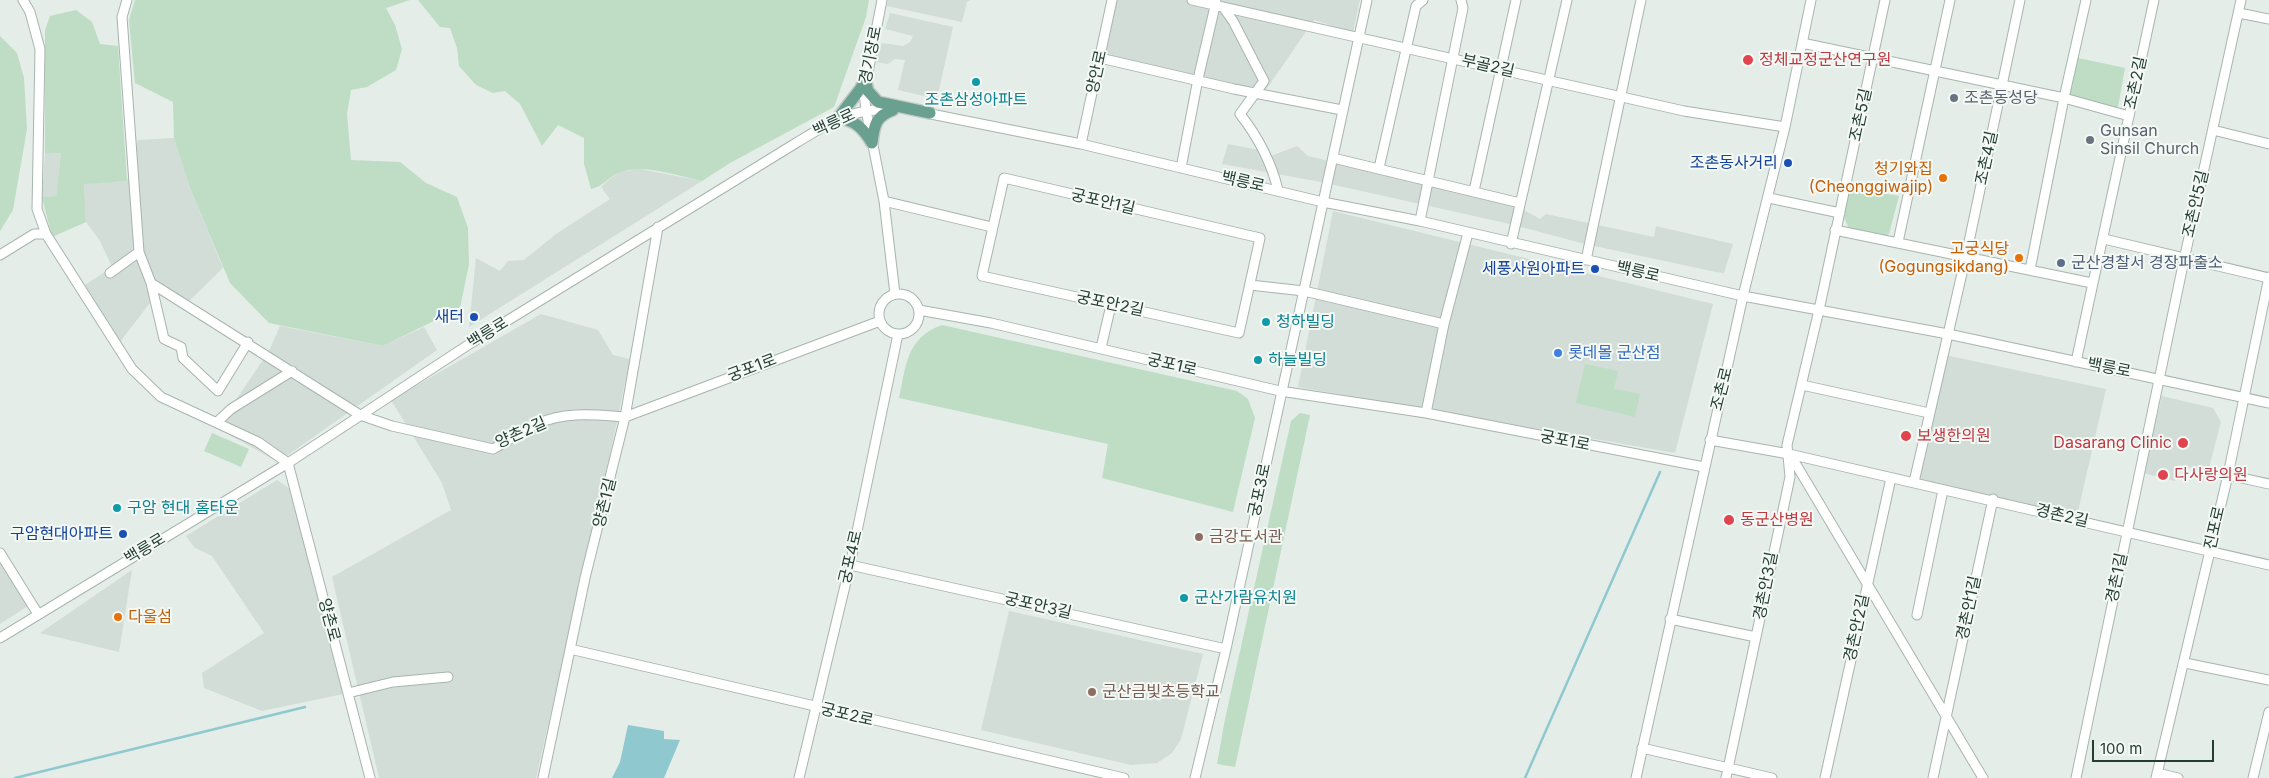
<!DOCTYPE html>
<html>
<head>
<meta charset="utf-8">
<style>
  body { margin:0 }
  #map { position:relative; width:2269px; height:778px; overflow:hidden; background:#e4ede8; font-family:Inter,sans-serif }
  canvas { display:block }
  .scale { position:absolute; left:2092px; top:740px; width:122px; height:22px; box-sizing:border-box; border:2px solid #243e35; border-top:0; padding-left:6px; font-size:15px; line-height:18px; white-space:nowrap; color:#243e35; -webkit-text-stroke:4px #f4f9f6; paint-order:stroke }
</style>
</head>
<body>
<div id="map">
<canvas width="2269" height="778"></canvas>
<div class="scale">100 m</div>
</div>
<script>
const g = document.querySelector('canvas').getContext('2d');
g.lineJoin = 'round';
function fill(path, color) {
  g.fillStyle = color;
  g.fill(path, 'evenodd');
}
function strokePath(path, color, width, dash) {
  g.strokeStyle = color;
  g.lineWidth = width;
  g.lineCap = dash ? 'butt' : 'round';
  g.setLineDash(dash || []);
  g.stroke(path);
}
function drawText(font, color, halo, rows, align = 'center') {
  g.font = font + ' Inter,"Noto Sans KR",sans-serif';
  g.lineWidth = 4;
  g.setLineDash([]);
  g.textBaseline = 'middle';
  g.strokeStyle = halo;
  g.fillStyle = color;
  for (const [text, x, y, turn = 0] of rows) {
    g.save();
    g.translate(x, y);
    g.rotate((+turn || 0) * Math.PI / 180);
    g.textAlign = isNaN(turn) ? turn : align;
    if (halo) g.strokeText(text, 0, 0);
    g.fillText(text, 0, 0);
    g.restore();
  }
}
const built = new Path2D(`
  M888 0H970L967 2 962 22 887 6Z
  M1117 0H1360L1353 32 1314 20 1259 100 1234 89 1105 54Z
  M890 13 953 27 937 99 898 90 905 60 895 59 888 64 875 62 882 43 903 46 910 42 913 36 885 29Z
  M174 138 190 188 223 268 183 307 159 291 120 342 85 285 112 267 100 241 86 222 84 183 127 181 138 140Z
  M1228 144 1259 150 1271 156 1297 146 1308 156 1515 205 1540 219 1546 214 1654 237 1656 226 1733 244 1724 273 1716 272 1585 244 1510 224 1321 182 1222 164Z
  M61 153 56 196 42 197 45 154Z
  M640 169 702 181 469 327 476 258 500 271 508 261 524 260 556 234 610 199 601 187 606 182 619 172Z
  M1333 211 1713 304 1675 453 1298 387Z
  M541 314 598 330 613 355 630 359 609 459 536 778H379L332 577 451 510 442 483 391 400Z
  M280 326 383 346 424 327 437 350 278 462 217 428 269 351Z
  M1940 354 2106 389 2077 516 1915 481Z
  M2162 396 2213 408 2221 422 2208 472 2179 465 2175 481 2143 473Z
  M277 480 290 489 343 694 262 711 204 688 202 673 264 633 212 556 195 548 186 536Z
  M0 564 28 606 0 624Z
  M132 570 119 652 40 633Z
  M1009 611 1203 654 1181 739 1172 753 1157 763 1131 765 981 730Z`);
const green = new Path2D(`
  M135 0H410L386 8 395 25 402 49 396 70 367 87 351 90 347 114 351 160 400 162 426 183 457 197 468 228 469 264 460 308 383 346 269 323 230 283 190 188 174 138 173 102 135 83 129 20Z
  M418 0H869L866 17 834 107 730 163 702 181C677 176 646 164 621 172 608 176 605 186 591 189L584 164V138L558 125 542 146 520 104 505 91 493 93 476 85 459 66 457 48 450 28 440 27Z
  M76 10 92 22 100 44 118 46 127 181 84 184 86 222 52 237 42 197 56 196 61 153 45 154V30L50 16Z
  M0 36 17 53 24 78 27 129 13 210 0 231Z
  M2069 56 2125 68 2118 107 2112 109 2067 99Z
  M1850 187 1899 196 1889 234 1883 237 1849 229 1843 215Z
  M942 325 1237 391 1248 399 1255 418 1233 512 1102 478 1108 444 899 398C906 366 906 338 942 325Z
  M1585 364 1618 371 1614 389 1640 394 1635 417 1576 403Z
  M1300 413 1310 415 1235 767 1217 764 1225 719 1291 421Z
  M212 433 249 449 241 467 204 451Z`);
const water = new Path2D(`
  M628 725 664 731V739L680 740 664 778H612L620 762Z`);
const stream = new Path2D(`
  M15 778 305 707
  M1525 778 1660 472`);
const minor = new Path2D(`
  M23 0 30 12 40 49 37 209 46 234
  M127 0 122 17 139 252 151 283 360 415 392 426 493 449C508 441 522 431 537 424 565 411 595 415 625 417L880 321
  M882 0 864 93 866 110 884 201 895 294
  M1192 0 1684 111 1785 127
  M1223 7 1233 21 1264 81 1240 114C1258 137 1271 161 1278 190
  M2239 13 2269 19
  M1802 43 2064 98 2129 116
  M1100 58 1234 89 1342 110
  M926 113 1081 144 1323 202 1420 221 1743 296 1948 334 2269 403
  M2213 130 2269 144
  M1081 144 1112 0
  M1333 158 1520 203
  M1181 168 1198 79 1216 2
  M1379 168 1416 6 1423 0
  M1004 178 1260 238 1239 333 982 276Z
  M1474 191 1516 0
  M1769 198 1840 213
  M884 201 992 227
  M1420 221 1463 8 1461 0
  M1835 230 2092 283
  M2104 239 2269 278
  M1898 242 1950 0
  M1511 244 1567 0
  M0 255 34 234H46L132 369 161 397 258 442 288 463 370 778
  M1586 260 1641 0
  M2030 270 2064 98 2086 0
  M110 273 139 252
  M151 283 164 339 181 347 183 358 218 391 248 342
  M1250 285 1304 291 1444 324
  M879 314a20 20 0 1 1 40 0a20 20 0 1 1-40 0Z
  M919 310 991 323 1280 391 1426 413 1704 467
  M1101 348 1111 305
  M2076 362 2154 0
  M1802 385 1929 413
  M1426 413 1444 324 1468 233
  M217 422 231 409 292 371
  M1710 440 1789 454 2269 565
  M1791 456 1983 778
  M2228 475 2269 484
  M1914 482 1966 256 2020 0
  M0 553 38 614
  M850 565 1226 649
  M1917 615 1943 490
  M1670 619 1756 637
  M0 638 288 463 471 343 796 143C829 123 852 107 893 110
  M570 649 1124 778
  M2185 663 2269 680
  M348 693 393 682 448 677
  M1642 748 1772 778
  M2157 773 2178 778
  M543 778 585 578 625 417 658 227
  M799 778 850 565 898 334
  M1195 778 1226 649 1367 0
  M1636 778 1743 296 1785 127 1811 0
  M1726 778 1790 477 1787 445 1819 310 1885 0
  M1825 778 1891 478
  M1933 778 1993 499
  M2076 778 2184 260 2241 0
  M2156 778 2228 475 2269 277
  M2253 778 2269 712`);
const major = new Path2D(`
  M866 83 868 91 878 102 930 113
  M838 118 861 88 866 77
  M838 118C855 120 863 128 872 143
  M872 143C874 125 876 116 893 110`);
const markers = [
  [1748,60,6,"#e0444e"],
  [976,82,5,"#0f9aa8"],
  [1954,98,5,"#6b7280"],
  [2090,140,5,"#6b7280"],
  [1788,163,5,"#1a4fb4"],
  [1943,178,5,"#e8710a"],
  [2019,258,5,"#e8710a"],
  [2061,263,5,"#5c6f8a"],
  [1595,269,5,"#1a4fb4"],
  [474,317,5,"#1a4fb4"],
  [1266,322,5,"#0f9aa8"],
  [1558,353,5,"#3f7fe0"],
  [1258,360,5,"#0f9aa8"],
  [1906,436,6,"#e0444e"],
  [2183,443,6,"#e0444e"],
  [2163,475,6,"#e0444e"],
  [117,508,5,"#0f9aa8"],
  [1729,520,6,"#e0444e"],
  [123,534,5,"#1a4fb4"],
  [1199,537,5,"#8d6e63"],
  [1184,598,5,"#0f9aa8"],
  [118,617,5,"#e8710a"],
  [1092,692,5,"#8d6e63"]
];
const streetNames = [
  ["경기장로",871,55,-79],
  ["부골2길",1488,66,13],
  ["양안로",1097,72,-78],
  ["조촌2길",2136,83,-78],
  ["조촌5길",1861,115,-78],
  ["백릉로",834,123,-25],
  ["조촌4길",1987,158,-78],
  ["백릉로",1243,182,13],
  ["궁포안1길",1103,202,13],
  ["조촌안5길",2196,204,-77],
  ["백릉로",1638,272,13],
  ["궁포안2길",1110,304,12],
  ["백릉로",488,333,-32],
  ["궁포1로",1172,365,13],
  ["궁포1로",752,368,-21],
  ["백릉로",2109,368,11],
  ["조촌로",1722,389,-76],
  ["양촌2길",521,433,-24],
  ["궁포1로",1565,441,11],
  ["궁포3로",1260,490,-78],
  ["양촌1길",605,503,-76],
  ["경촌2길",2062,516,13],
  ["진포로",2215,528,-77],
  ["백릉로",145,549,-31],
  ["궁포4로",851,557,-77],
  ["경촌1길",2117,578,-78],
  ["경촌안3길",1766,586,-79],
  ["궁포안3길",1038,606,13],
  ["경촌안1길",1969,608,-78],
  ["양촌로",329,620,75],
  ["경촌안2길",1857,628,-78],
  ["궁포2로",847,715,13]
];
const healthNames = [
  ["정체교정군산연구원",1759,60],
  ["보생한의원",1917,436],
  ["Dasarang Clinic",2172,443,"right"],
  ["다사랑의원",2174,475],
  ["동군산병원",1740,520]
];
const worshipNames = [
  ["조촌동성당",1964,98],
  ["Gunsan",2100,131],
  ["Sinsil Church",2100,149]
];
const cultureNames = [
  ["조촌삼성아파트",976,100,"center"],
  ["청하빌딩",1276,322],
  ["하늘빌딩",1268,360],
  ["구암 현대 홈타운",127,508],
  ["군산가람유치원",1194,598]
];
const transitNames = [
  ["조촌동사거리",1778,163],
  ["세풍사원아파트",1585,269],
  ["새터",464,317],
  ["구암현대아파트",113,534]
];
const foodNames = [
  ["청기와집",1933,169],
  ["(Cheonggiwajip)",1933,187],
  ["고궁식당",2009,249],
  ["(Gogungsikdang)",2009,267],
  ["다울섬",128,617,"left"]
];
const serviceNames = [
  ["군산경찰서 경장파출소",2071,263]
];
const shopNames = [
  ["롯데몰 군산점",1568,353]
];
const educationNames = [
  ["금강도서관",1209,537],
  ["군산금빛초등학교",1102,692]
];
fill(built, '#d2ddd7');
fill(green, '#beddc4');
fill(water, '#8fc9cf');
strokePath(stream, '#8fc9cf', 2.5);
strokePath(minor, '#a7b5af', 11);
strokePath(major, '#c2c9c6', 14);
strokePath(minor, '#fff', 9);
strokePath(major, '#6aa08f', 11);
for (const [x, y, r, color] of markers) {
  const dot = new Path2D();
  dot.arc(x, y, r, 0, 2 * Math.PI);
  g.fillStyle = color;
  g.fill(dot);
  strokePath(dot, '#f4f9f6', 2);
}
drawText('16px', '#243e35', '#f4f9f6', streetNames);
drawText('16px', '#be3a42', '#f4f9f6', healthNames, 'left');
drawText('16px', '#5b616d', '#f4f9f6', worshipNames, 'left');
drawText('16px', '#0d838f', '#f4f9f6', cultureNames, 'left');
drawText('16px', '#164399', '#f4f9f6', transitNames, 'right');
drawText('16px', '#c56008', '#f4f9f6', foodNames, 'right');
drawText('16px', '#4e5e75', '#f4f9f6', serviceNames, 'left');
drawText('16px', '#366cbe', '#f4f9f6', shopNames, 'left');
drawText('16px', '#785e54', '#f4f9f6', educationNames, 'left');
</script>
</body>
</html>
